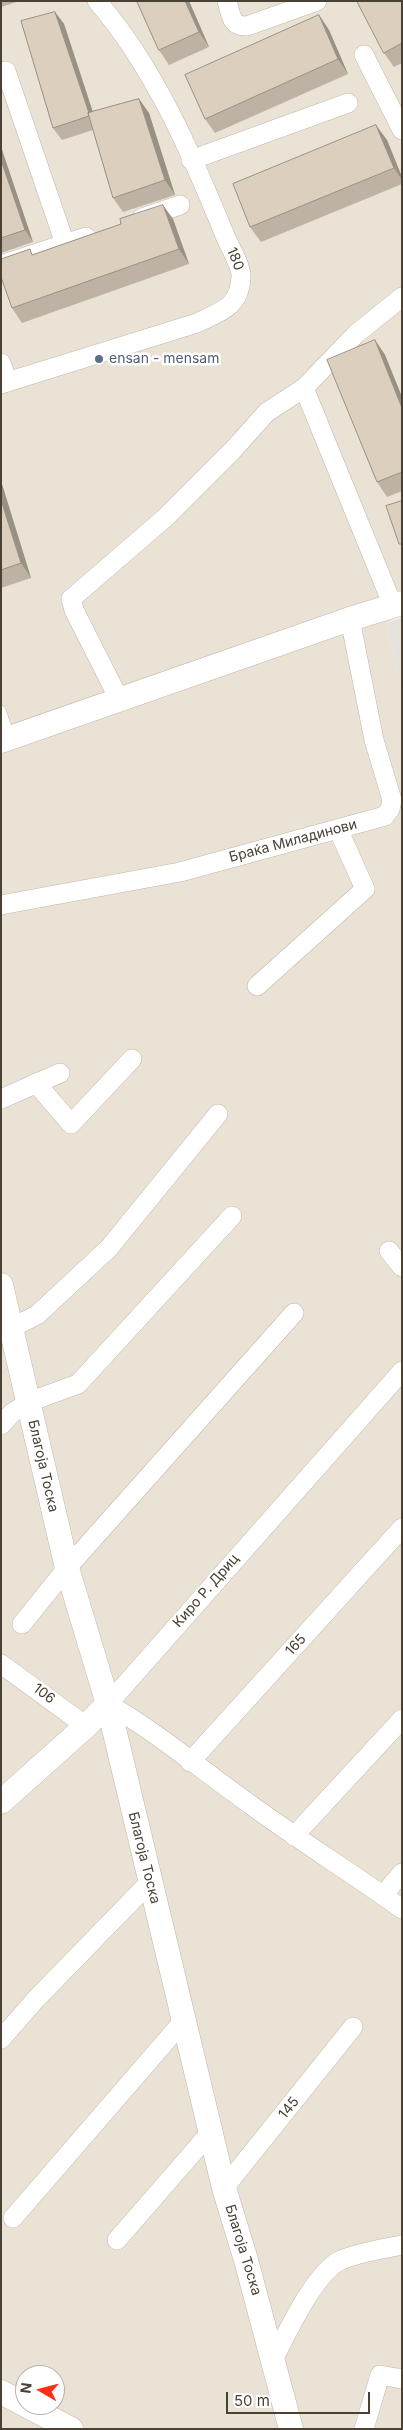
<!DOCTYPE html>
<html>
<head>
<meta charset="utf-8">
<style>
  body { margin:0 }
  #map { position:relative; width:403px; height:2430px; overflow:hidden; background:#f5f1e7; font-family:Inter,sans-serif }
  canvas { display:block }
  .frame { position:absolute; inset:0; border:2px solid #4a4135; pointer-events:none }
  .north { position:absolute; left:15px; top:2365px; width:50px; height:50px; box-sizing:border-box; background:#fff; border:1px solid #b7b3ae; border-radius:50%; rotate:278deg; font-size:14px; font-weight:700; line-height:20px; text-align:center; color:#4a4135 }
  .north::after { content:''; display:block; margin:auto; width:18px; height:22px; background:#ff2e15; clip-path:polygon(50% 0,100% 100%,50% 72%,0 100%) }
  .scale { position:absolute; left:226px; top:2392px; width:144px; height:22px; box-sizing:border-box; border:2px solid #4a4135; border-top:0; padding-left:6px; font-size:15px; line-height:18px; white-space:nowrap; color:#4a4135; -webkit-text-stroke:4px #fff; paint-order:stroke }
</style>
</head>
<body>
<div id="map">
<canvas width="403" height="2430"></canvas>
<div class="frame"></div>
<div class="north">N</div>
<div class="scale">50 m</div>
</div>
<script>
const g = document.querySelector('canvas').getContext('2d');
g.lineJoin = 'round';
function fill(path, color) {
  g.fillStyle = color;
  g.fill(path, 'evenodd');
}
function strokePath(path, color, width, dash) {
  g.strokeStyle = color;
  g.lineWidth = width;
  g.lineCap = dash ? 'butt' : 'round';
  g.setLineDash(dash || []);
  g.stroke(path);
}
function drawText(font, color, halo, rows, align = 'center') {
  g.font = font + ' Inter,sans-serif';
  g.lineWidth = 5;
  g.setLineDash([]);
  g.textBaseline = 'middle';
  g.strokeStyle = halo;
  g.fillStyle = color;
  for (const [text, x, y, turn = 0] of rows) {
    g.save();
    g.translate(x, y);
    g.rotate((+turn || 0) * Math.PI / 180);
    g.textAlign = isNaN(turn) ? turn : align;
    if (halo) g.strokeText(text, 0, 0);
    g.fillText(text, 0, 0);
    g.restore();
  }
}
const residential = new Path2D(`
  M1 1H402V614L386 623 402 692V2429H1ZM25 2375H55V2405H25Z`);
const industrial = new Path2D(`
  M402 618V692L386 623Z`);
const service = new Path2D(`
  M1 710 10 736`);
const minor = new Path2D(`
  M227 1C231 15 231 27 247 26L317 1
  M364 55 402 130
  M6 71 65 244
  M191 160 348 103
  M142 218 180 205
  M1 265 86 237
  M1 363 8 382
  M1 384 197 323C220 312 240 307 241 277 242 268 230 247 226 238 193 157 155 68 97 1
  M393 606 304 388 356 334 402 297
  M120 701 74 610 71 599 166 517 232 451 267 412 304 388
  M1 905 180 872 385 816 390 809 392 800 374 740 350 619
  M257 986 365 889 338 829
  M36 1083 71 1124 132 1059
  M1 1099 60 1073
  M389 1251 402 1267
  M11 1328 37 1315 109 1248 218 1114
  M402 1371 108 1704C158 1733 203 1771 251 1805 300 1841 352 1873 402 1909
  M1 1425 12 1413 29 1402 78 1384 232 1216
  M22 1624 67 1568 294 1313
  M1 1664 86 1726
  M190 1762 402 1528
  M294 1836 402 1719
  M383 1895 402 1873
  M1 2039 36 1999 150 1882
  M224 2188 353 2027
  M13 2218 185 2019
  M117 2240 210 2133
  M274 2358C287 2333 315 2272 341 2260 360 2252 382 2249 402 2245
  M364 2429 380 2375 402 2379`);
const tertiary = new Path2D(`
  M1 741 350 619 402 603
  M1 1285 67 1568 108 1704 224 2188 246 2260 291 2429
  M1 1802 86 1726 108 1704
  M1 2392 71 2429`);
const wall = new Path2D(`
  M1 1H20L1 7Z
  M137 1H189L209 47 169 65 159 50Z
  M402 1V63L394 67 384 53Z
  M55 12 64 24 93 112 139 99 149 113 175 195 123 212 113 198 93 130 62 140 53 128Z
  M319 15 329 30 348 74 215 133 205 119Z
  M387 140 402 177V184L261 242 250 227Z
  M1 147 33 242 1 253Z
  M173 219 189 264 22 323 12 308 34 254Z
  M375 340 385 355 402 397V491L387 497 377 482Z
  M1 481 31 578 1 588Z`);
const shadedWall = new Path2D(`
  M185 1H189L209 47 199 32Z
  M55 12 64 24 98 128 90 116Z
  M319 15 329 30 348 74 338 59Z
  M139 99 149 113 175 195 165 180Z
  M376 125 387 140 402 177V180L394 168Z
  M1 147 33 242 25 230 1 160Z
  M163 205 173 219 189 264 179 249Z
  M375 340 385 355 402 397V408Z
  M1 481 31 578 21 563 1 500Z`);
const building = new Path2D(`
  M137 1H185L199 32 159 50Z
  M357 1H402V43L384 53Z
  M55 12 89 113H88L89 116 53 128 21 21Z
  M319 15 338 59 205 119 185 75Z
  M139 99 165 180 113 198 88 113Z
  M376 125 394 168 250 227 233 184Z
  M1 160 25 230 1 238Z
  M163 205 179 249 12 308 1 277V259L30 249 32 255 121 224 120 219Z
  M375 340 402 408V472L377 482 327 360Z
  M1 500 21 563 1 570Z
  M402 501V544H399L386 506Z`);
const markers = [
  [99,359,5,"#5c6f8a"]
];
const streetNames = [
  ["180",235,259,68],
  ["Браќа Миладинови",293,841,-15],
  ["Благоја Тоска",43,1466,77],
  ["Киро Р. Дриц",206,1591,-49],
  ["165",296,1645,-48],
  ["106",44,1694,37],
  ["Благоја Тоска",144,1858,76],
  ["145",289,2108,-51],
  ["Благоја Тоска",243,2250,73]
];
const serviceNames = [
  ["ensan - mensam",109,359]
];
fill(residential, '#eae2d5');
fill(industrial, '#e8e2dc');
strokePath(service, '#c2b8a9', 10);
strokePath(minor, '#c2b8a9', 20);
strokePath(tertiary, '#c2b8a9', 25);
strokePath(service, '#fff', 9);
strokePath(minor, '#fff', 19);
strokePath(tertiary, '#fff', 24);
fill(wall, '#bdb2a3');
fill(shadedWall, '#9a9185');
fill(building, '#dccfbe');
strokePath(building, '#9a9185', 1);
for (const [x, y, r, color] of markers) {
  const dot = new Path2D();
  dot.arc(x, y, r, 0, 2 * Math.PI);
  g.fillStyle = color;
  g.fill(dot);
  strokePath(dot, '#fff', 2);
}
drawText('14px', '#4a4135', '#fff', streetNames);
drawText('14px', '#4e5e75', '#fff', serviceNames, 'left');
</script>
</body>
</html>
